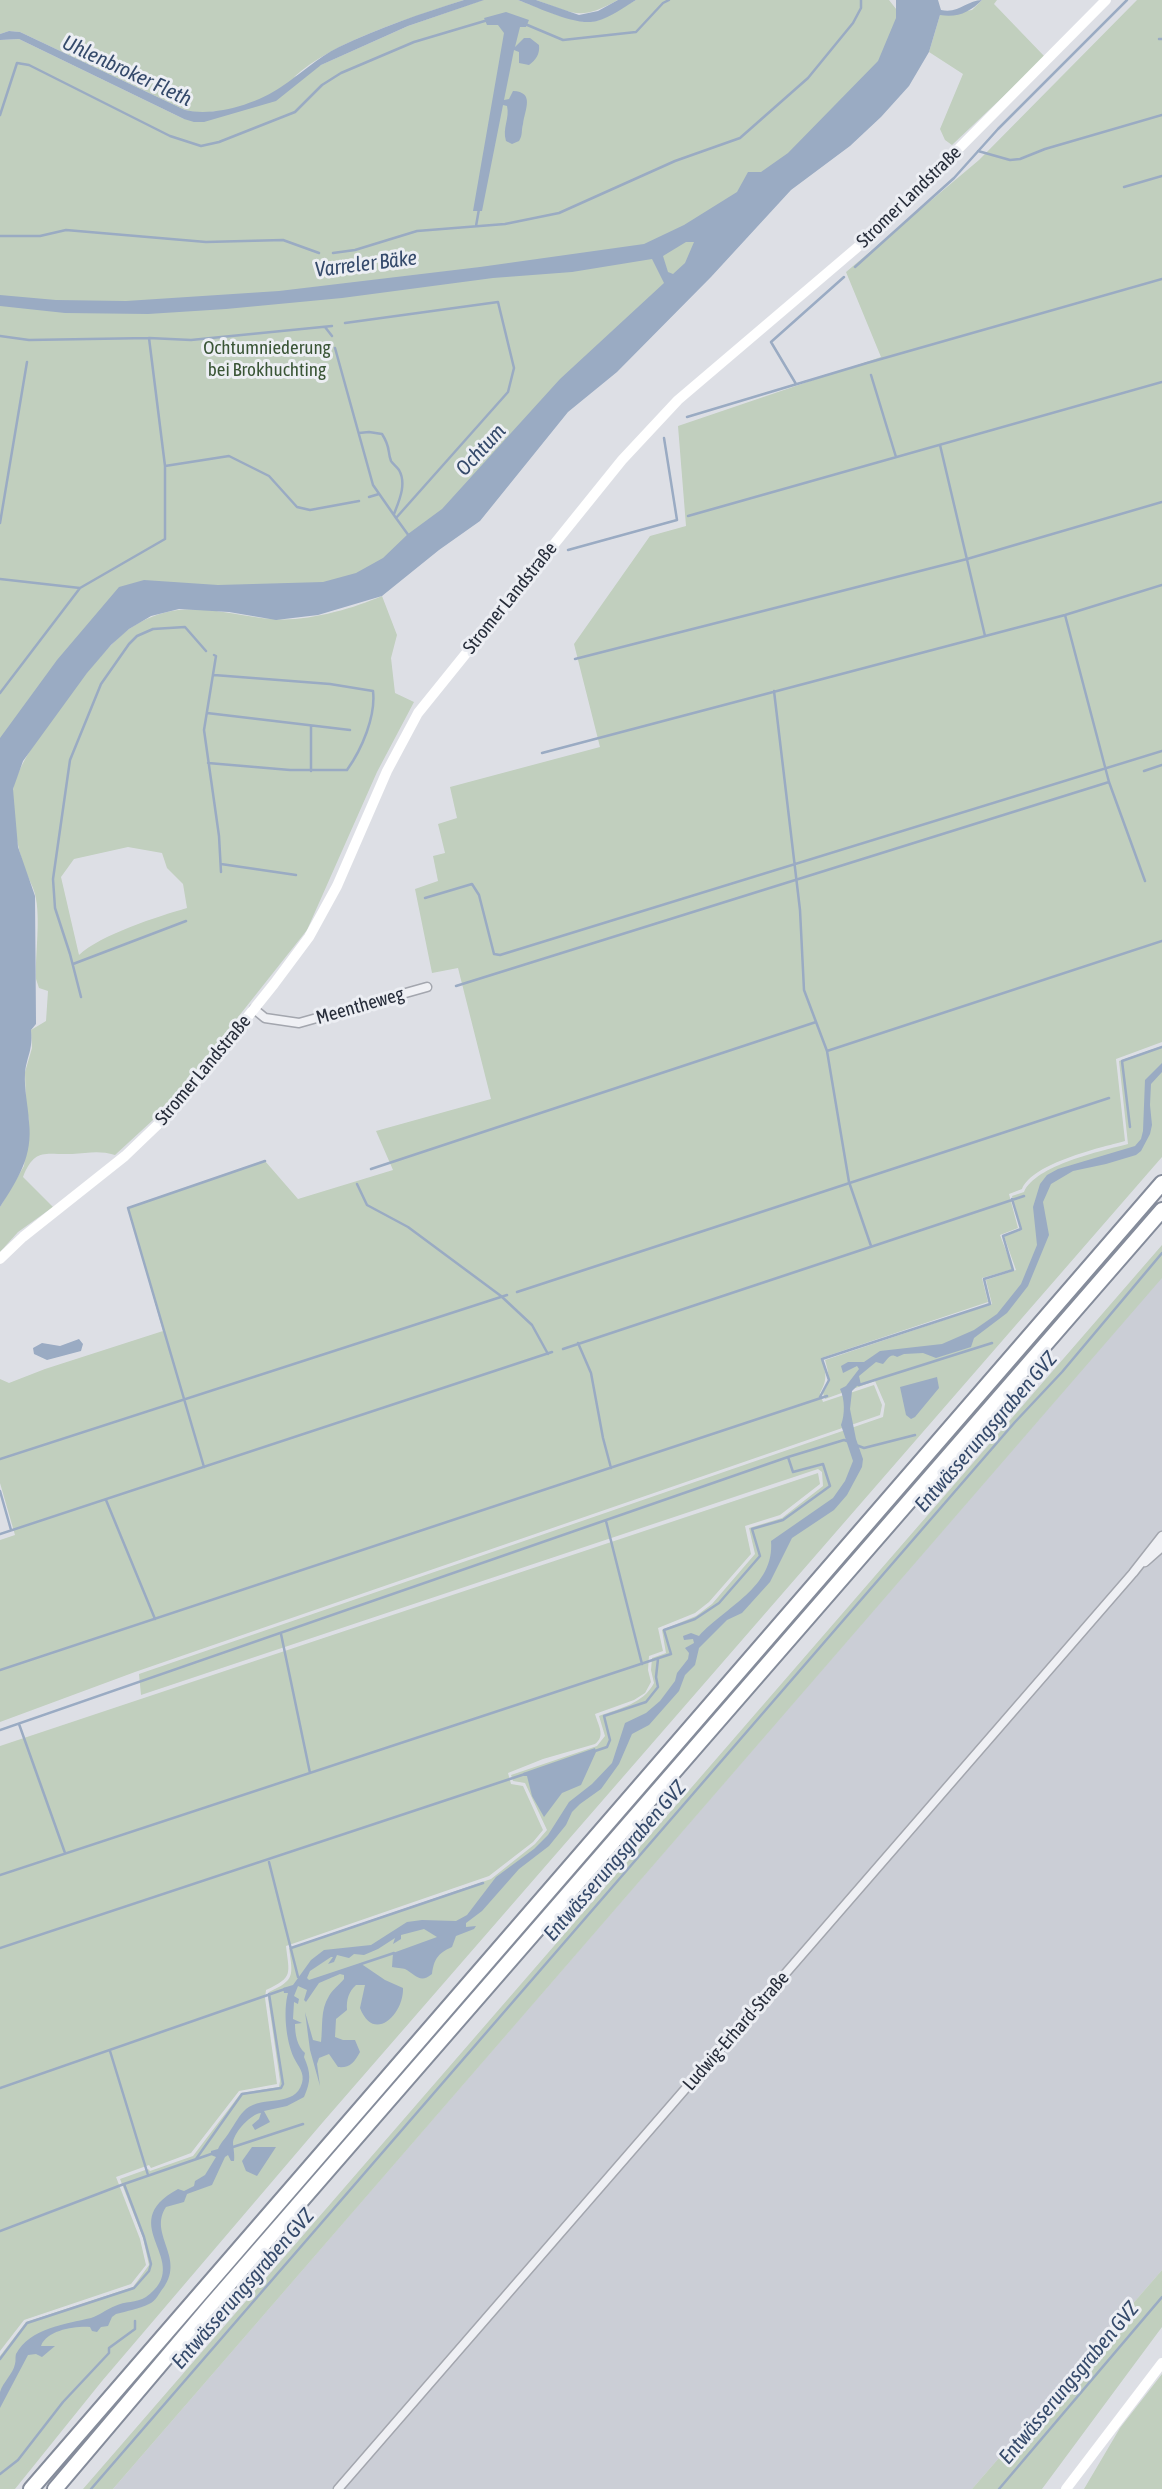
<!DOCTYPE html>
<html>
<head>
<meta charset="utf-8">
<style>
  body { margin:0 }
  canvas { display:block; background:#dddfe5 }
</style>
</head>
<body>
<canvas width="1162" height="2489"></canvas>
<script>
const g = document.querySelector('canvas').getContext('2d');
g.lineJoin = 'round';
function fill(path, color) {
  g.fillStyle = color;
  g.fill(path, 'evenodd');
}
function strokePath(path, color, width, dash) {
  g.strokeStyle = color;
  g.lineWidth = width;
  g.lineCap = dash ? 'butt' : 'round';
  g.setLineDash(dash || []);
  g.stroke(path);
}
function drawText(font, color, halo, rows, align = 'center') {
  g.font = font + ' "Asap Condensed",sans-serif';
  g.lineWidth = 6;
  g.setLineDash([]);
  g.textBaseline = 'middle';
  g.strokeStyle = halo;
  g.fillStyle = color;
  for (const [text, x, y, turn = 0] of rows) {
    g.save();
    g.translate(x, y);
    g.rotate((+turn || 0) * Math.PI / 180);
    g.textAlign = isNaN(turn) ? turn : align;
    if (halo) g.strokeText(text, 0, 0);
    g.fillText(text, 0, 0);
    g.restore();
  }
}
const built = new Path2D(`
  M1162 1277V2270L972 2489H113Z`);
const green = new Path2D(`
  M0 0H464C413 17 333 41 294 77L408 26 483 0H518L560 16 584 22 597 21 636 0H889L922 42 784 186 366 592 178 602 96 644 8 777 0 1175V40L19 39 184 119 220 111 198 113 185 110 20 32 9 31 0 34Z
  M536 0H618C580 21 575 14 536 0Z
  M982 0H997L994 4 1045 57 952 145 945 140 940 129 963 74 929 52 940 15 972 10Z
  M1137 0H1162V1042L1116 1059 1125 1141C1099 1148 1033 1163 1022 1189L1009 1194 1018 1228 1000 1235 1013 1269 982 1278 988 1302 821 1358C826 1373 828 1379 820 1393L823 1402 874 1385 882 1405 880 1415 135 1672 0 1722V1540L15 1535 0 1483V1379L9 1383 45 1369 163 1331 128 1208 265 1161 298 1199 393 1170 376 1131 491 1099 458 968 432 973 415 889 438 881 433 856 445 853 438 824 457 818 450 787 600 747 574 644 650 536 686 526 678 426 881 357 846 272 979 160Z
  M382 596 397 635 391 658 395 693 414 702 377 772 307 930 166 1108 115 1155C99 1150 88 1153 72 1154 45 1155 35 1147 23 1177L53 1207 18 1232 0 1252V1207L24 1166 29 1120 26 1107 25 1072 32 1048 31 1030 46 1021 48 991 39 988 36 979C35 954 41 918 35 894 33 886 28 878 25 870 17 845 11 818 13 791 16 756 99 651 129 629 144 619 161 612 178 610 210 606 242 617 273 619 306 622 352 609 382 596ZM128 847 162 853 167 868 183 884 187 908C159 916 100 935 79 955L61 877 74 859Z
  M1162 1046V1157L323 2122 102 2381 15 2489H0V2356L26 2322 133 2287 149 2265 143 2238 120 2179 148 2169 150 2171 193 2156 241 2093 279 2087 280 2081 268 1998 269 1992C295 1980 293 1976 289 1948L491 1879 535 1844 547 1830 525 1783 513 1781 511 1775 597 1746 605 1736 599 1716C620 1708 643 1704 654 1683L651 1670 652 1658 666 1653 662 1630 696 1616 712 1604 755 1554 749 1528 782 1518 823 1486 822 1472 818 1469 141 1695 139 1674 883 1417 885 1404 875 1381 825 1399 823 1393C831 1381 829 1374 825 1360L992 1304 986 1280 1016 1270 1004 1236 1022 1230 1012 1196 1024 1192C1036 1165 1101 1151 1128 1144L1119 1061Z
  M1162 1245V1278L113 2489H83Z
  M818 1473 820 1484 780 1515 745 1526 751 1554 709 1602 695 1613 658 1628 663 1651 649 1656 648 1670 651 1682 645 1693 634 1700 595 1714C598 1725 606 1736 595 1744L543 1759 508 1773 511 1784 523 1786 543 1830 533 1842 489 1876 286 1946C289 1974 294 1977 266 1990L265 1998 277 2084 239 2091 191 2153 151 2168 149 2165 116 2177 140 2239 146 2265 131 2284 24 2320 0 2351V1746Z
  M1162 2270V2327L1042 2489H972Z
  M1162 2374V2489H1084L1120 2428Z`);
const water = new Path2D(`
  M464 0H484L408 26 321 65 276 101 204 122H194L184 119 19 39 0 40V34L9 31 20 32 185 110C214 117 256 104 281 87 301 74 317 58 339 47 379 28 422 13 464 0Z
  M518 0H536L579 15 598 11 618 0H636C624 7 611 17 597 21 577 27 537 7 518 0Z
  M896 0H938L941 10C959 14 967 0 982 0 970 12 958 18 940 15L929 52 909 86 881 117 850 146 791 190 711 277 617 372 568 412 480 521 439 550 382 596 318 615 276 620 229 612 179 609 151 616 129 629 111 645 87 673 23 761 13 789 18 847 35 896 36 1024 31 1030C33 1051 27 1055 25 1073 24 1090 28 1105 29 1122 33 1156 18 1179 0 1207V738L57 660 119 587 144 580 218 585 323 582 356 573 383 558 408 534 442 509 560 379 664 283 652 259 572 272 493 278 342 298 226 309 148 314 65 313 0 306V295L56 300 126 301 279 291 480 267 644 244 684 225 737 192 748 172H761L788 153 878 61 896 18ZM686 242H694L685 263 673 274 668 272 663 256Z
  M506 12 529 20 526 27H520L515 47 524 38H530L539 45C540 54 536 60 529 65L519 63V52L514 50 504 100 509 99 513 91C535 92 525 109 523 124 521 131 523 135 519 141L512 144 506 141C502 128 510 118 507 106L503 105 482 211H473L504 33 498 25H487L484 18Z
  M1162 1063V1072L1151 1084 1150 1105 1152 1125 1150 1134 1141 1151 1136 1155 1106 1164 1073 1171 1051 1184 1043 1202 1049 1235 1028 1286 1007 1313 974 1338 971 1347 936 1358 923 1353 904 1354 897 1357C890 1352 887 1360 883 1364L876 1362 859 1376 861 1385 857 1386 852 1391 850 1409 856 1439 863 1459 862 1467 847 1495 834 1510 792 1538 770 1582 742 1613 727 1620 699 1648 695 1665 685 1675 679 1691 649 1725 632 1734 619 1764 601 1789 580 1804 572 1812 566 1825 549 1846 519 1869 482 1911 466 1923V1927L476 1926 474 1929 456 1936 452 1947C438 1953 434 1959 432 1974 420 1984 416 1975 405 1969 403 1968 395 1968 392 1967L393 1953 437 1937 424 1929 401 1935V1939L393 1944 395 1938 378 1949 364 1955 354 1954 349 1958 337 1955 334 1962 328 1964 333 1957H331L310 1971 307 1978 309 1980 360 1963 385 1980 403 1988C404 2014 374 2044 360 2008L365 1985H356C349 1991 346 2000 347 2010L336 2019 335 2037 343 2040H355L360 2052C354 2063 350 2068 338 2067L329 2054 319 2058 317 2064 320 2086 310 2050 305 2012 313 2040 321 2042C323 2027 320 2010 329 1996 333 1989 339 1985 344 1979V1975L340 1974 319 1983 306 2002 304 2000 307 1990 298 1986 294 1996 299 1999 298 2004 294 2002 293 2019 302 2023 295 2024C295 2034 297 2046 305 2053L304 2057C311 2073 311 2081 304 2097L287 2106 264 2111 270 2122 255 2130 252 2125 259 2119 261 2113C251 2114 235 2131 233 2142 233 2147 235 2155 234 2161H231L228 2155 225 2157 212 2185 187 2194 184 2202 166 2207C148 2234 185 2257 164 2287 159 2293 156 2301 149 2304 139 2309 127 2311 116 2314L112 2317 108 2326 101 2327 97 2332 92 2331 90 2327C75 2326 47 2330 41 2346H55L42 2357 36 2354 28 2355 0 2408C0 2404 0 2397 0 2392 3 2382 13 2374 15 2364 16 2361 15 2357 16 2354 30 2328 66 2324 91 2318 100 2315 107 2309 115 2306 125 2301 136 2303 146 2297 197 2261 111 2225 178 2189L184 2191 194 2186 195 2181 205 2175 216 2157 211 2155V2151L218 2149C221 2142 226 2138 230 2131 235 2124 239 2115 246 2109 263 2095 295 2108 302 2083 305 2073 298 2066 294 2058 286 2041 283 2011 288 1993H284L283 1988 293 1985 311 1960 324 1950 371 1945 407 1922 422 1920 456 1921 467 1915 496 1877 534 1849 548 1835 569 1802 592 1784 612 1763 625 1723 646 1713 660 1701 675 1681 677 1673 688 1659 689 1653 685 1648 694 1643 693 1639 684 1640 683 1636 691 1633 699 1636C725 1607 775 1587 771 1541L833 1498 845 1481 853 1461 841 1425C845 1415 845 1399 840 1389L846 1386 859 1369 857 1366 843 1373 841 1366 848 1362H864L880 1351 942 1344 974 1330 997 1314 1021 1284 1037 1245 1033 1207 1040 1184 1047 1175 1058 1169 1135 1146 1141 1139 1143 1131 1145 1080Z
  M79 1339 83 1344 81 1351 47 1360 34 1354 33 1348 42 1343 60 1346Z
  M937 1377 939 1388 915 1417 911 1419 906 1415 900 1387Z
  M595 1748 596 1752 581 1785 562 1793 544 1817 532 1796 527 1776H524L523 1773Z
  M252 2147H276L257 2176 246 2171 242 2161Z`);
const stream = new Path2D(`
  M525 24 563 40 636 32 663 3 669 0
  M1159 39H1162
  M0 115 17 63 29 65 170 136 201 146 219 142 295 112 322 85 341 73 414 42 488 20
  M978 151 1010 160 1020 159 1045 149 1162 115
  M1124 187 1162 176
  M476 226 479 209
  M0 236H40L66 230 206 242 283 240 319 253
  M333 253 355 250 417 231 505 224 559 213 675 161 740 138 808 78 853 23 861 8V0
  M855 267 954 178 998 129 1127 0
  M345 323 498 302 514 368 508 392 396 518 409 536
  M325 327 332 336
  M0 336 29 340 149 338
  M335 348 373 485 396 518
  M871 375 896 457
  M796 384 771 342 844 277
  M687 417 867 363 1162 279
  M359 433 369 432 382 434C391 448 387 450 391 461 392 463 397 467 399 470 407 484 399 501 394 514
  M940 445 985 636
  M165 466 229 456 269 476 297 507 310 510 359 501
  M369 497 379 494
  M688 516 1162 382
  M0 523 27 362
  M568 550 677 520 664 438
  M0 579 80 588 165 539V466L149 338 191 340 332 326
  M1065 615 1109 782 1145 881
  M214 655 216 656 204 730 219 836 221 872
  M575 659 967 559 1162 502
  M774 691 800 910 804 990 827 1051 849 1182 871 1246
  M0 693 80 588
  M207 713 350 730
  M542 753 1065 615 1162 585
  M208 763 290 770H347C362 749 376 716 373 691L330 684 214 675
  M311 771V726
  M1144 771 1162 765
  M221 864 296 875
  M425 898 472 884 479 895 494 954 500 955 1162 751
  M73 964 186 921
  M456 986 1109 782
  M81 997 70 954 55 908 53 879 70 760 101 684 129 644 137 636 153 629 185 627 206 651
  M827 1051 1162 941
  M1130 1127 1122 1061 1162 1047
  M371 1169 816 1022
  M357 1184 367 1205 408 1227 501 1296 532 1325 548 1354
  M517 1292 1109 1098
  M578 1343 591 1373 603 1438 611 1468
  M563 1349 1024 1196
  M859 1385 992 1343
  M820 1397 829 1380 822 1359 990 1304 984 1279 1013 1270 1003 1236 1021 1229 1012 1199
  M856 1445 864 1448 915 1435
  M0 1459 507 1295
  M204 1467 128 1208 265 1161
  M0 1491 11 1530
  M106 1500 155 1619
  M606 1521 642 1664
  M0 1534 552 1352
  M281 1634 310 1773
  M0 1670 827 1396
  M19 1724 65 1853
  M0 1730 788 1457 844 1440 847 1441
  M595 1751 607 1747 610 1740 604 1716 646 1702 658 1687 656 1677 658 1659
  M269 1862 298 1977
  M0 1875 671 1654 664 1630 695 1619 719 1603 760 1556 752 1529 783 1520 830 1486 823 1464 793 1472 788 1457
  M0 1948 525 1774
  M291 1948 483 1883
  M361 1964 394 1953
  M110 2051 148 2175
  M0 2088 285 1989
  M233 2147 303 2124
  M196 2159 242 2094 281 2088 283 2084 269 1994
  M0 2231 124 2184 214 2153
  M0 2359 27 2323 134 2288 149 2271 151 2264 144 2237 124 2184
  M0 2474 18 2460 63 2402 109 2353V2348L135 2329V2321
  M91 2489 1015 1422 1062 1372 1162 1253
  M999 2489 1162 2297`);
const street = new Path2D(`
  M254 1009 265 1018 299 1023 427 987
  M1145 1562 1162 1547
  M338 2489 1133 1573 1162 1536`);
const secondary = new Path2D(`
  M0 1259 23 1237 125 1156 172 1111 274 984 309 937 337 886 387 771 418 713 622 460 678 400 880 228 1106 0
  M1066 2489 1162 2363`);
const highway = new Path2D(`
  M31 2489 1162 1183
  M55 2489 210 2306 1162 1210`);
const streetNames = [
  ["Stromer Landstraße",909,197,-44],
  ["Stromer Landstraße",510,598,-51],
  ["Meentheweg",360,1006,-16],
  ["Stromer Landstraße",203,1070,-50],
  ["Ludwig-Erhard-Straße",736,2031,-49]
];
const parkNames = [
  ["Ochtumniederung",267,348],
  ["bei Brokhuchting",267,370]
];
const waterNames = [
  ["Uhlenbroker Fleth",127,71,25],
  ["Varreler Bäke",366,264,-7],
  ["Ochtum",481,450,-47],
  ["Entwässerungsgraben GVZ",986,1432,-49],
  ["Entwässerungsgraben GVZ",615,1861,-49],
  ["Entwässerungsgraben GVZ",243,2289,-49],
  ["Entwässerungsgraben GVZ",1069,2383,-50]
];
fill(built, '#cbced6');
fill(green, '#c1cfbe');
fill(water, '#9aabc3');
strokePath(stream, '#9aabc3', 2.5);
strokePath(street, '#a3a6ae', 11);
strokePath(highway, '#858c9b', 18);
strokePath(street, '#eff0f4', 8);
strokePath(secondary, '#fff', 10);
strokePath(highway, '#fff', 14);
drawText('19px', '#272d3a', '#eceef3', streetNames);
drawText('19px', '#3a5536', '#eceef3', parkNames);
drawText('italic 21px', '#354a6b', '#eceef3', waterNames);
</script>
</body>
</html>
